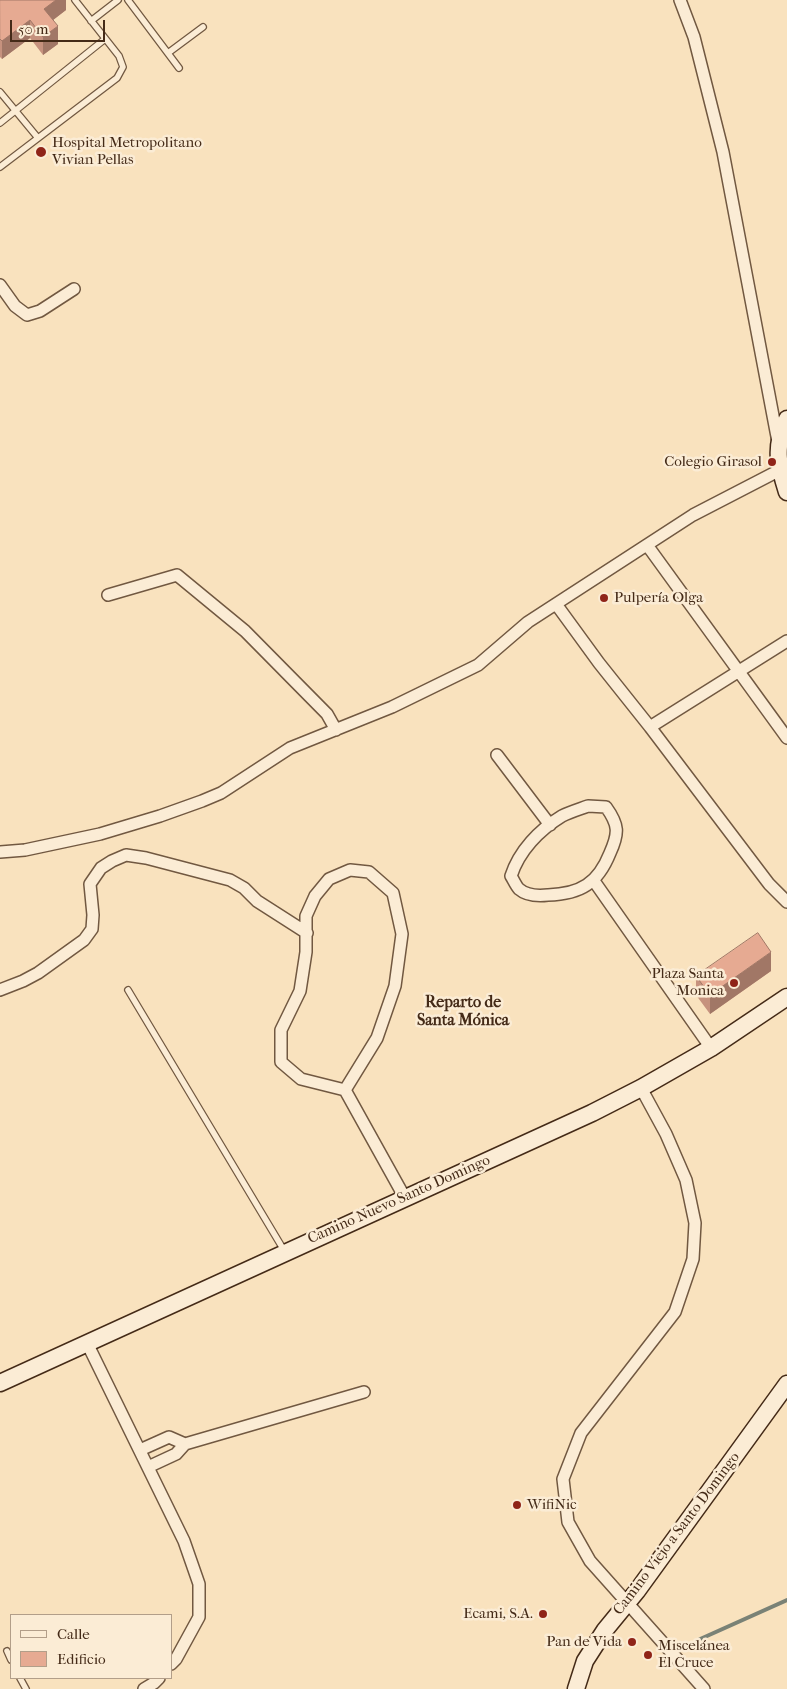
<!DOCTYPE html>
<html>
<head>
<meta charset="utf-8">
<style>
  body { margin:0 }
  #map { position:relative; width:787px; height:1689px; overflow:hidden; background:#f9e2be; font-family:"IM FELL French Canon",serif }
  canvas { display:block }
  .legend { position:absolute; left:10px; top:1614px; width:162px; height:65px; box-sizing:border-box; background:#fbecd5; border:1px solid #b29e89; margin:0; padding:6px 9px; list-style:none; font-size:15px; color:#442a17 }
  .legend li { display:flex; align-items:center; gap:10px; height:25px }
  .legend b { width:25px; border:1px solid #b29e89 }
  .scale { position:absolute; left:10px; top:20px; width:95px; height:22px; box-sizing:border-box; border:2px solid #442a17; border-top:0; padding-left:6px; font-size:15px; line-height:18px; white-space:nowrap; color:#442a17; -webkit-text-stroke:4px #fbecd5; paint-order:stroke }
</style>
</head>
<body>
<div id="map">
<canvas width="787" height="1689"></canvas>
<ul class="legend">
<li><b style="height:6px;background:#fbecd5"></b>Calle</li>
<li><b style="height:14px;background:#e6aa92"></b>Edificio</li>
</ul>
<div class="scale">50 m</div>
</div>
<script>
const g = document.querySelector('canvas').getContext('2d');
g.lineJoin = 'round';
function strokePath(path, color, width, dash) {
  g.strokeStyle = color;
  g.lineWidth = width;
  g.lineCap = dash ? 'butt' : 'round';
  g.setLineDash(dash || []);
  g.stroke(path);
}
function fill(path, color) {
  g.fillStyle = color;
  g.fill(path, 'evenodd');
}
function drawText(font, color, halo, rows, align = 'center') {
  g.font = font + ' "IM FELL French Canon",serif';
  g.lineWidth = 5;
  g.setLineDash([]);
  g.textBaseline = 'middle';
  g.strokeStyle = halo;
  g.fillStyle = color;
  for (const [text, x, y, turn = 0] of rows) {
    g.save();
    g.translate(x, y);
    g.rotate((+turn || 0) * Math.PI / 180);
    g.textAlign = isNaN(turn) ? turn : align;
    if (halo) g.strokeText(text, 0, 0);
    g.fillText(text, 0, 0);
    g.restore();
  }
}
const stream = new Path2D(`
  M698 1640 787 1600`);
const lane = new Path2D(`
  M128 0 179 68
  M91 21 118 0
  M168 53 203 27
  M0 92 38 138
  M0 123 105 39
  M0 167 117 78 123 67 119 56 75 0
  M128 990 285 1252
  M7 1651 11 1660
  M20 1678 26 1689`);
const street = new Path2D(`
  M680 0 694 37 723 152 778 442
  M0 285 15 306 27 315 40 311 74 289
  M647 545 787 738
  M108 595 177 575 245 631 327 714 336 730
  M556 604 599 663 650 727 769 884 787 902
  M650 727 787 641
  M497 755 550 825
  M588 806 606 807C619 825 619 833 610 853 598 883 581 894 548 895 539 896 527 896 519 889 516 886 513 879 511 876 519 851 539 830 562 816 570 812 580 809 588 806Z
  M0 852 25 850 100 834 160 816 202 801 221 793 290 748 392 707 478 665 528 622 693 515 780 470
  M594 881 711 1048
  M0 990 23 981 38 973 84 940 92 929 93 915 90 884 101 868 112 861 126 855 146 858 230 880 244 888 257 901 307 933
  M641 1088 666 1134 686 1180 695 1223 693 1259 675 1312 581 1433 563 1479 568 1522 590 1561 704 1689
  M345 1090 377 1038 395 986 402 934 393 893 369 872 350 870 329 879 315 896 306 916V952L300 991 281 1030V1062L301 1079 345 1090 405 1198
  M87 1343 184 1541 199 1584V1617L176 1659 171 1664
  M140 1450 169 1437 185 1444
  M148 1467 176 1454 185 1444 364 1392
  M144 1689 154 1683 159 1678`);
const secondary = new Path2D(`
  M787 419C774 447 778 464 787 492
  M0 1383 592 1113 641 1088 711 1048 787 997
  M576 1689 585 1661 605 1630 637 1591 787 1384`);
const wall = new Path2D(`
  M0 0H66V10L53 20 58 44 43 55 30 38 2 59 0 57Z
  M771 971 710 1014 696 995V976Z`);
const shadedWall = new Path2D(`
  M56 0H66V10L44 27V9Z
  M30 20V38L2 59V41Z
  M58 26V44L43 55V37Z
  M771 952V971L710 1014V995Z`);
const building = new Path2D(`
  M0 0H56L44 9 58 26 43 37 30 20 2 41 0 39Z
  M758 933 771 952 710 995 696 976Z`);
const markers = [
  [41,152,6,"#8f2418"],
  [772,462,5,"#8f2418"],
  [604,598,5,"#8f2418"],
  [734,983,5,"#8f2418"],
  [517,1505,5,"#8f2418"],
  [543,1614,5,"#8f2418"],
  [632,1642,5,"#8f2418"],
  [648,1655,5,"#8f2418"]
];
const poiNames = [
  ["Hospital Metropolitano",52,143],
  ["Vivian Pellas",52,160],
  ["Colegio Girasol",762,462,"right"],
  ["Pulpería Olga",614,598],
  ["Plaza Santa",724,974,"right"],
  ["Monica",724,991,"right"],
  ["WifiNic",527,1505],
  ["Ecami, S.A.",533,1614,"right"],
  ["Pan de Vida",622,1642,"right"],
  ["Miscelánea",658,1646],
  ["El Cruce",658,1663]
];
const streetNames = [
  ["Camino Nuevo Santo Domingo",399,1200,-24],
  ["Camino Viejo a Santo Domingo",677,1534,-53]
];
const neighbourhoodNames = [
  ["Reparto de",463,1003],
  ["Santa Mónica",463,1021]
];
strokePath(stream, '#7a8276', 4);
strokePath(lane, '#715841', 8);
strokePath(street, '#715841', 14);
strokePath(secondary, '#442a17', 19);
strokePath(lane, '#fbecd5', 5.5);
strokePath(street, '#fbecd5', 11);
strokePath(secondary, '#fbecd5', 16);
fill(wall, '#c6927e');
fill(shadedWall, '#a17766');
fill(building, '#e6aa92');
strokePath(building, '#a17766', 1);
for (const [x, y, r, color] of markers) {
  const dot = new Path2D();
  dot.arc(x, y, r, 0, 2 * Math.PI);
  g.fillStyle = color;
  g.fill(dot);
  strokePath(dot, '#fbecd5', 2);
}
drawText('15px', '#442a17', '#fbecd5', poiNames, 'left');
drawText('15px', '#442a17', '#fbecd5', streetNames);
drawText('bold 16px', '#442a17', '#fbecd5', neighbourhoodNames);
</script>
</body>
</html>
